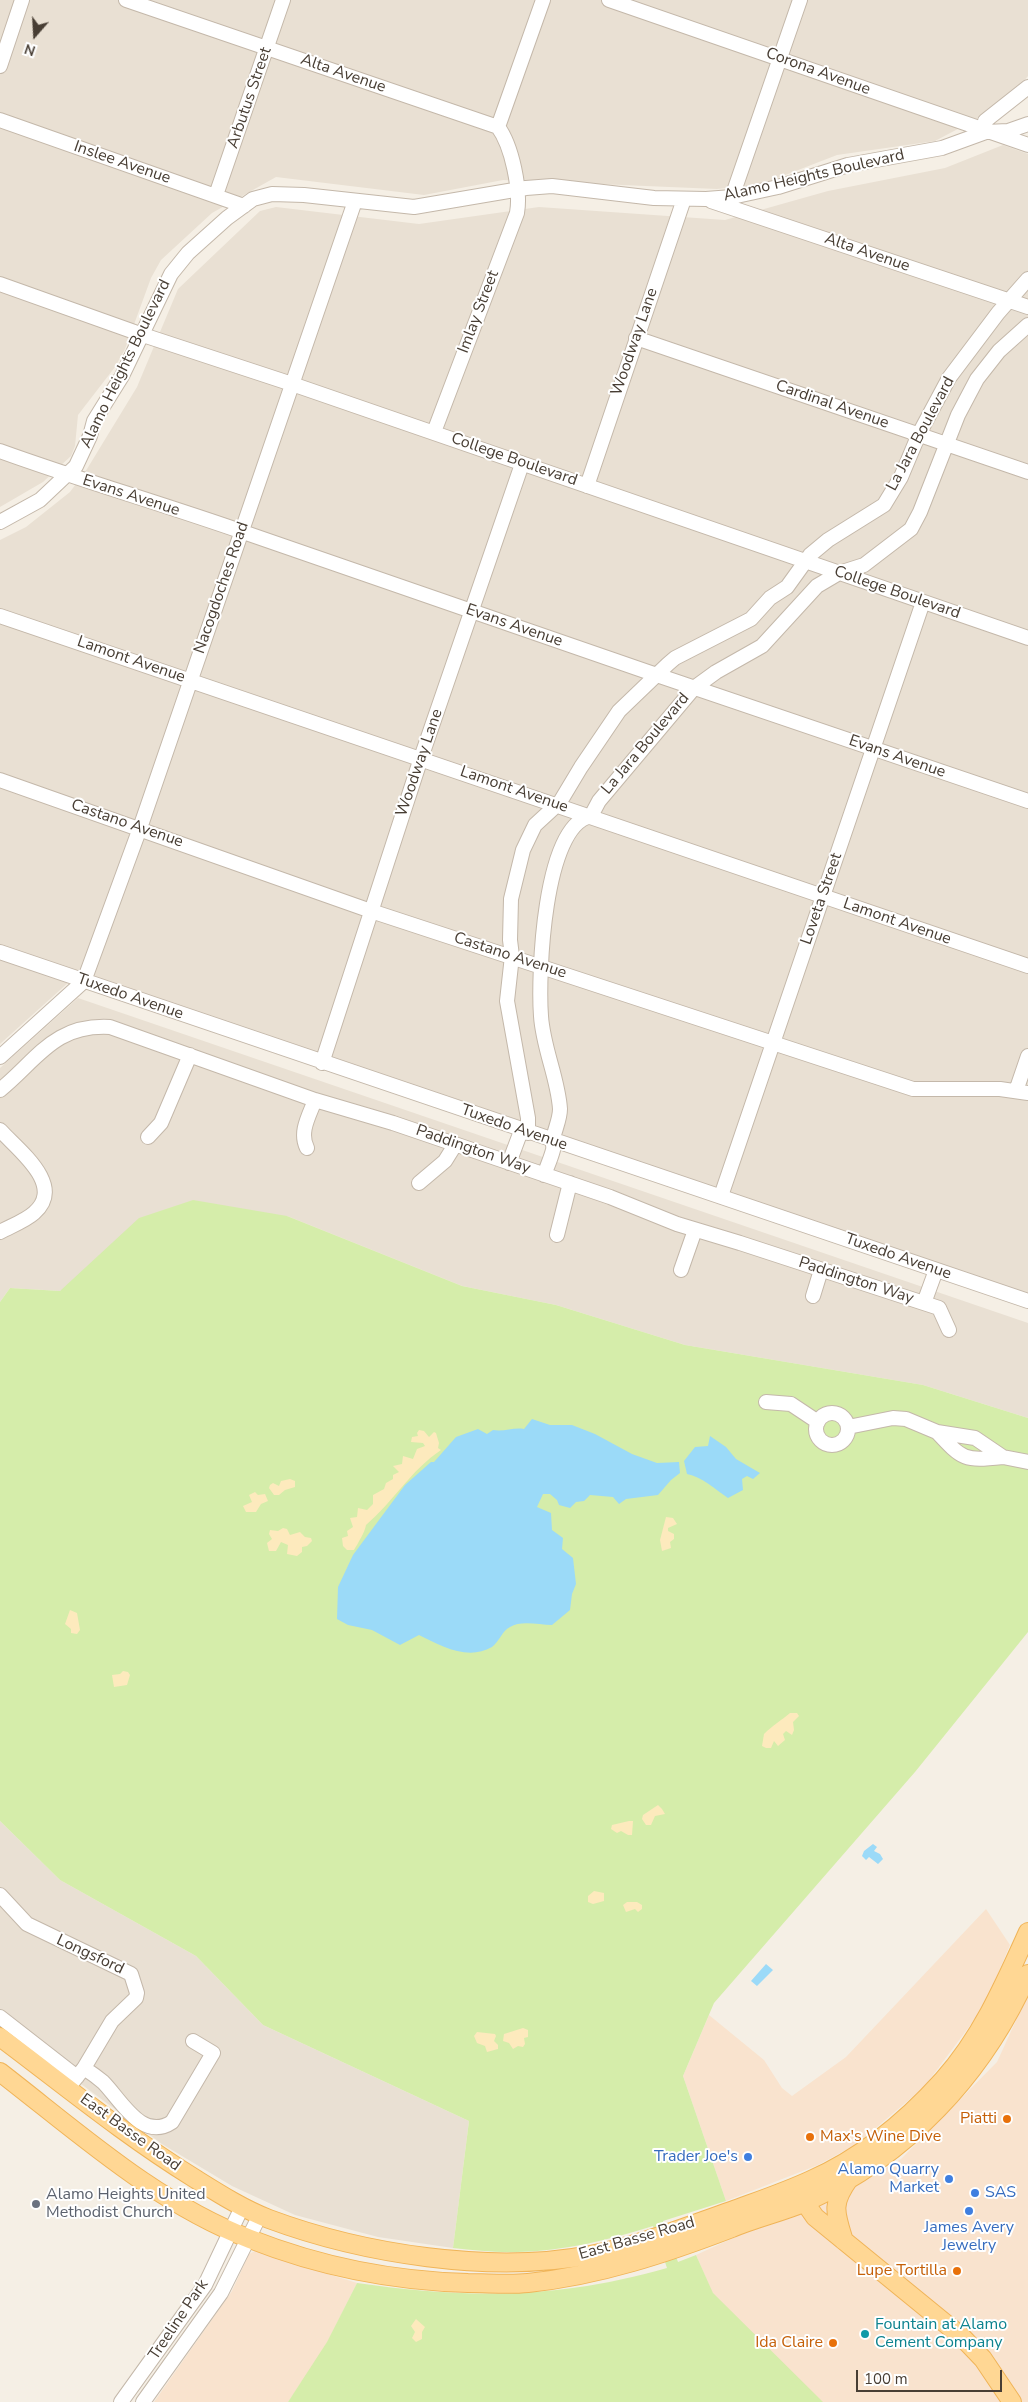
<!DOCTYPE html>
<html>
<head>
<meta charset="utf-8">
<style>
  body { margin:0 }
  #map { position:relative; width:1028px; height:2402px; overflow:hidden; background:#f5efe5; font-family:"Nunito Sans",sans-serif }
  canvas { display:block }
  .north { position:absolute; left:10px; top:10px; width:50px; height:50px; -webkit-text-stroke:4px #fff; paint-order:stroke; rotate:199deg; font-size:14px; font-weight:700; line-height:20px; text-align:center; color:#483e34 }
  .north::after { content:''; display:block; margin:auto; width:18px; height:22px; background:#483e34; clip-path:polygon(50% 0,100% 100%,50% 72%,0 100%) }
  .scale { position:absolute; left:856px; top:2370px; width:146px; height:22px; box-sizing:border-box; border:2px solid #483e34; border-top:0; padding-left:6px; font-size:15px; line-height:18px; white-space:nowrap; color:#483e34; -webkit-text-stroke:4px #fff; paint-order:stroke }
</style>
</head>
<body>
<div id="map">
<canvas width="1028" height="2402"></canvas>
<div class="north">N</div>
<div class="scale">100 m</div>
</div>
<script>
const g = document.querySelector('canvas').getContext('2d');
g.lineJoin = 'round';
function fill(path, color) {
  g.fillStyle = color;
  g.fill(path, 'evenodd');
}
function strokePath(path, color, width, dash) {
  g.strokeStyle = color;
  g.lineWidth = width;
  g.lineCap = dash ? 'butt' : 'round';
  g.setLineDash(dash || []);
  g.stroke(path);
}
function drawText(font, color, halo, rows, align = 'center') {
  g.font = font + ' "Nunito Sans",sans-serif';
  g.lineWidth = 4;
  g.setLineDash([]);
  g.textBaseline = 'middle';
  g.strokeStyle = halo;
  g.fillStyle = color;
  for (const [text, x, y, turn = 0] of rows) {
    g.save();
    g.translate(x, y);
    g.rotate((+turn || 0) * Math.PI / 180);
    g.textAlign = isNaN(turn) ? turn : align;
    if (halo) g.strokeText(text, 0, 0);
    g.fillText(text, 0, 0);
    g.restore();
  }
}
const residential = new Path2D(`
  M0 0H1028V76L1012 95 992 111 935 141 837 155 762 184 717 189 503 180 424 195 276 177 212 213 161 260 151 278 125 349 115 367 78 415 75 446 71 456 43 482 0 507Z
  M1003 145 1028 154V1294L80 972 0 1044V540L26 527 70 492 87 469 137 387 178 289 260 211 276 207 419 224 539 207 725 220 828 191 945 168Z
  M78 998 1028 1323V1418L923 1385 685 1345 556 1305 462 1286 287 1216 60 1291 10 1288 0 1302V1068Z
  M0 1821 60 1880 196 1956 263 2025 469 2121 453 2248 378 2237 295 2215 232 2186 162 2144 0 2024Z`);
const commercial = new Path2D(`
  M986 1909 1010 1945 984 2007 924 2087 857 2144 818 2165 726 2201 683 2076 709 2015 764 2060 782 2088 792 2096 846 2057Z
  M1028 1994V2402H802L737 2349 696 2255 757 2227 837 2198 901 2159 997 2062Z
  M255 2251 357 2283 322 2353 288 2402H154L232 2291 249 2254Z`);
const green = new Path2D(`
  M193 1200 287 1216 462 1286 556 1305 685 1345 923 1385 1028 1418V1632L915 1772 714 2003 683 2076 726 2201 663 2221 678 2262 696 2255 713 2293 823 2402H288L327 2342 357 2283C467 2299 559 2299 667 2268L653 2226C610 2240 563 2251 518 2252 497 2253 474 2250 453 2248L469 2121 263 2025 196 1956 60 1880 0 1821V1302L10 1288 60 1291 139 1218Z`);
const sand = new Path2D(`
  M419 1430 424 1431 429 1437 434 1432 436 1433 439 1443 438 1448 441 1450C411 1470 393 1502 366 1525 365 1532 358 1543 354 1550H347L343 1546 342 1538 348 1536 347 1531 353 1527 350 1518 357 1517 358 1508 367 1510 373 1504V1495L384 1489 386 1483 393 1479V1475L399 1472 393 1466 402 1464 403 1456 413 1459 417 1449 425 1446 423 1443 411 1442 412 1437 418 1436 417 1433Z
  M290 1479 295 1481V1487L285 1490 279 1495H274L269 1488 270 1485 273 1483 279 1486 281 1481Z
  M255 1492 258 1495 265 1494 268 1501 261 1504 256 1512H246L243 1506 252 1502 249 1495Z
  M666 1517 673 1518 677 1524 668 1528V1531L674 1534V1539L670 1542 671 1548 662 1551 660 1540Z
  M283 1528 287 1529 290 1535 300 1532 305 1537 311 1538 312 1541 307 1546 302 1547V1552L297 1556 287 1554 288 1545 281 1542 276 1551H269L267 1543 272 1539 269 1534 270 1530 278 1531Z
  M70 1610 77 1613 80 1630 77 1634 71 1633V1629L65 1624Z
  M123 1671 128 1672 130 1675 127 1685 114 1687 112 1675 120 1674Z
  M790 1713H797L799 1716 793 1722 794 1730 792 1735 786 1731 783 1734 785 1740 778 1746 774 1741 771 1748H766L762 1746 764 1734C773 1725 782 1720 790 1713Z
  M658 1805 662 1809 665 1814 655 1816 651 1825H646L642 1819 643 1815Z
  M629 1821H633L632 1835H628L621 1831 617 1833 611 1829 612 1825Z
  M594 1891 604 1893V1901L593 1904 588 1902V1896Z
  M627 1902H637L642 1905V1909L638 1912 635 1909 626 1912 623 1905Z
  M523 2028 528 2030V2037L524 2038 525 2044 523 2047 518 2046 513 2049 509 2043 503 2041 504 2034Z
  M477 2032 495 2034 496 2036 494 2041 498 2045V2049L487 2052 485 2046 477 2043 474 2036Z
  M416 2319 425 2327 422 2332V2339L416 2342 412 2338 415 2332 411 2326Z`);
const water = new Path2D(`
  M532 1419 550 1425H572L595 1434 632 1454 657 1463 679 1462 680 1473 671 1480 658 1495 626 1499 619 1504 613 1497 590 1495 584 1501 576 1502 570 1508 559 1505 557 1500 550 1494H543L537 1507 551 1513 552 1530 563 1538 562 1549 573 1558 576 1584 572 1594 570 1610 552 1625C539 1625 521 1620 510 1627 502 1631 499 1642 492 1647 468 1661 441 1646 419 1635L400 1645 372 1630 348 1625 337 1619 338 1587 353 1555 405 1485 431 1462H434L456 1437 478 1429 487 1434 493 1430C504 1432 514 1427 524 1429Z
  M710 1436 726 1447 736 1459 760 1473 753 1479 747 1476 742 1479 743 1490 728 1498C715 1489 702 1477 687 1474L684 1461 695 1447 708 1446Z
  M873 1844 877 1847 874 1851 880 1854 883 1859 878 1864 869 1857 866 1860 862 1856 864 1851Z
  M766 1964 773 1970 757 1986 751 1981Z`);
const minor = new Path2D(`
  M126 0 498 127C512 146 521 190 517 213L434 432
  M609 0 1028 145
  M0 66 22 0
  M0 120 244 206
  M498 127 543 0
  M986 132 985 121 1028 87
  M216 195 283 0
  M732 197 800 0
  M711 201 1028 307
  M0 284 143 335 292 384 1028 638
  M636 338 1028 472
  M0 451C80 480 163 504 243 532 504 624 766 712 1028 801
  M587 486 684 199
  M0 522 40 500 76 466 90 436 94 421 122 376 171 274 188 253 227 218 253 199 272 194 304 195 414 207 526 188 552 186 654 198 706 199 732 197 778 187 848 165 942 148 986 132 1008 131 1028 124
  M0 616 1028 966
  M0 780 371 911 913 1089H1000L1028 1093
  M0 952 1028 1301
  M0 1057 84 981 140 828 355 201
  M322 1063 421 758 522 464
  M0 1090C38 1059 54 1024 110 1027L315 1100 393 1123 610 1197 677 1224 740 1243 939 1308 949 1330
  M1016 1091 1028 1056
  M0 1130C18 1150 66 1185 34 1213 25 1221 11 1226 0 1232
  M528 1133V1118L507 1001 512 956 510 940 511 899 523 850 535 825 560 802 581 767 619 711 668 664 675 658 751 619 770 598 787 587 810 555 828 540 884 505 901 477 919 434 949 378 998 313 1028 279
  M148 1137 161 1123 190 1055
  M307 1148C299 1132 309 1116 315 1100
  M509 1163 521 1131
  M544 1175C547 1167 551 1158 553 1150 554 1146 552 1143 553 1139 555 1129 560 1119 560 1109 558 1078 543 1048 541 1016 538 977 543 825 591 816L599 801 694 688 716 672 762 646 817 586 839 573 864 565 911 529 920 512 958 415 977 379 999 351 1028 325
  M419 1183 445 1161 455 1145
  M721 1196 923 602
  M557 1235 570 1183
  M681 1270 695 1230
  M813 1296 821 1270
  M924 1303 936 1270
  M766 1402 791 1404 818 1422
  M816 1429a16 16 0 1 1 32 0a16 16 0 1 1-32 0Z
  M848 1427 893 1418 906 1419 937 1432 975 1438 1003 1457C964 1461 963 1460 937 1432
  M1003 1457 1028 1462
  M0 1895 27 1924 131 1974 137 1993 136 1998 112 2021 84 2068 68 2088
  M0 2017 77 2077
  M84 2068C90 2072 97 2077 103 2082 121 2100 142 2142 172 2122L213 2053 193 2041
  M121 2402 205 2285 242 2207
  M143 2402 221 2293 260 2215`);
const major = new Path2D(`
  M0 2037C64 2085 126 2136 194 2178 218 2193 243 2209 269 2219 363 2254 491 2274 590 2255 638 2246 685 2227 731 2211 758 2201 785 2192 811 2180 861 2158 907 2120 943 2080 982 2036 1004 1985 1028 1932
  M0 2072C79 2133 156 2203 250 2239 321 2267 392 2281 468 2283 488 2283 508 2285 528 2283 598 2276 667 2253 732 2228 756 2218 782 2212 806 2202 907 2156 983 2075 1028 1974
  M799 2194 815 2217 962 2337 983 2359 1012 2402
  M844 2241C835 2212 831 2204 849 2179`);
const markers = [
  [1007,2119,5,"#e8710a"],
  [810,2137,5,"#e8710a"],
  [748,2157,5,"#3f7fe0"],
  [949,2179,5,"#3f7fe0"],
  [975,2193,5,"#3f7fe0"],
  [36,2204,5,"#6b7280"],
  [969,2211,5,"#3f7fe0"],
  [957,2271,5,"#e8710a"],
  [865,2334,5,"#0f9aa8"],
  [833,2343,5,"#e8710a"]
];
const streetNames = [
  ["Corona Avenue",818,72,20],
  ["Alta Avenue",343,74,19],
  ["Arbutus Street",250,98,-71],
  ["Inslee Avenue",122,163,19],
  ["Alamo Heights Boulevard",814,176,-13],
  ["Alta Avenue",867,253,19],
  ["Imlay Street",479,312,-69],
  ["Woodway Lane",635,342,-71],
  ["Alamo Heights Boulevard",126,364,-64],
  ["Cardinal Avenue",832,405,19],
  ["La Jara Boulevard",921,434,-62],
  ["College Boulevard",514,460,19],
  ["Evans Avenue",131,496,18],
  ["Nacogdoches Road",222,588,-71],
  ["College Boulevard",897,593,19],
  ["Evans Avenue",514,626,19],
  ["Lamont Avenue",131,660,19],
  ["La Jara Boulevard",646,744,-50],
  ["Evans Avenue",897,757,19],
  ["Woodway Lane",420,763,-71],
  ["Lamont Avenue",514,790,19],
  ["Castano Avenue",127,824,19],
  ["Loveta Street",822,899,-71],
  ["Lamont Avenue",897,922,19],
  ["Castano Avenue",510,956,18],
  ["Tuxedo Avenue",130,997,19],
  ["Tuxedo Avenue",514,1128,19],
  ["Paddington Way",473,1150,19],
  ["Tuxedo Avenue",898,1257,19],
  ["Paddington Way",856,1281,18],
  ["Longsford",90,1955,25],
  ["East Basse Road",130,2133,36],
  ["East Basse Road",637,2239,-16],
  ["Treeline Park",179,2320,-56]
];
const foodNames = [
  ["Piatti",997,2119],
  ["Max's Wine Dive",820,2137,"left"],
  ["Lupe Tortilla",947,2271],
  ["Ida Claire",823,2343]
];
const shopNames = [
  ["Trader Joe's",738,2157],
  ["Alamo Quarry",939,2170],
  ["Market",939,2188],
  ["SAS",985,2193,"left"],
  ["James Avery",969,2228,"center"],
  ["Jewelry",969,2246,"center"]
];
const worshipNames = [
  ["Alamo Heights United",46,2195],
  ["Methodist Church",46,2213]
];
const cultureNames = [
  ["Fountain at Alamo",875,2325],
  ["Cement Company",875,2343]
];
fill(residential, '#e9e0d3');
fill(commercial, '#f9e3ce');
fill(green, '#d5edaa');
fill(sand, '#fdeabd');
fill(water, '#9bdaf8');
strokePath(minor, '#c4b8aa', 16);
strokePath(major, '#f0b458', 20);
strokePath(minor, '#fff', 14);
strokePath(major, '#ffd794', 18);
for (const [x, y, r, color] of markers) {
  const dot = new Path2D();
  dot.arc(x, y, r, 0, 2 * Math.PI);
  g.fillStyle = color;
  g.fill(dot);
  strokePath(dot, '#fff', 2);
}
drawText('16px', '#483e34', '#fff', streetNames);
drawText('16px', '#c56008', '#fff', foodNames, 'right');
drawText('16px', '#366cbe', '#fff', shopNames, 'right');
drawText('16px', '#5b616d', '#fff', worshipNames, 'left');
drawText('16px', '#0d838f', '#fff', cultureNames, 'left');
</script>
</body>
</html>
